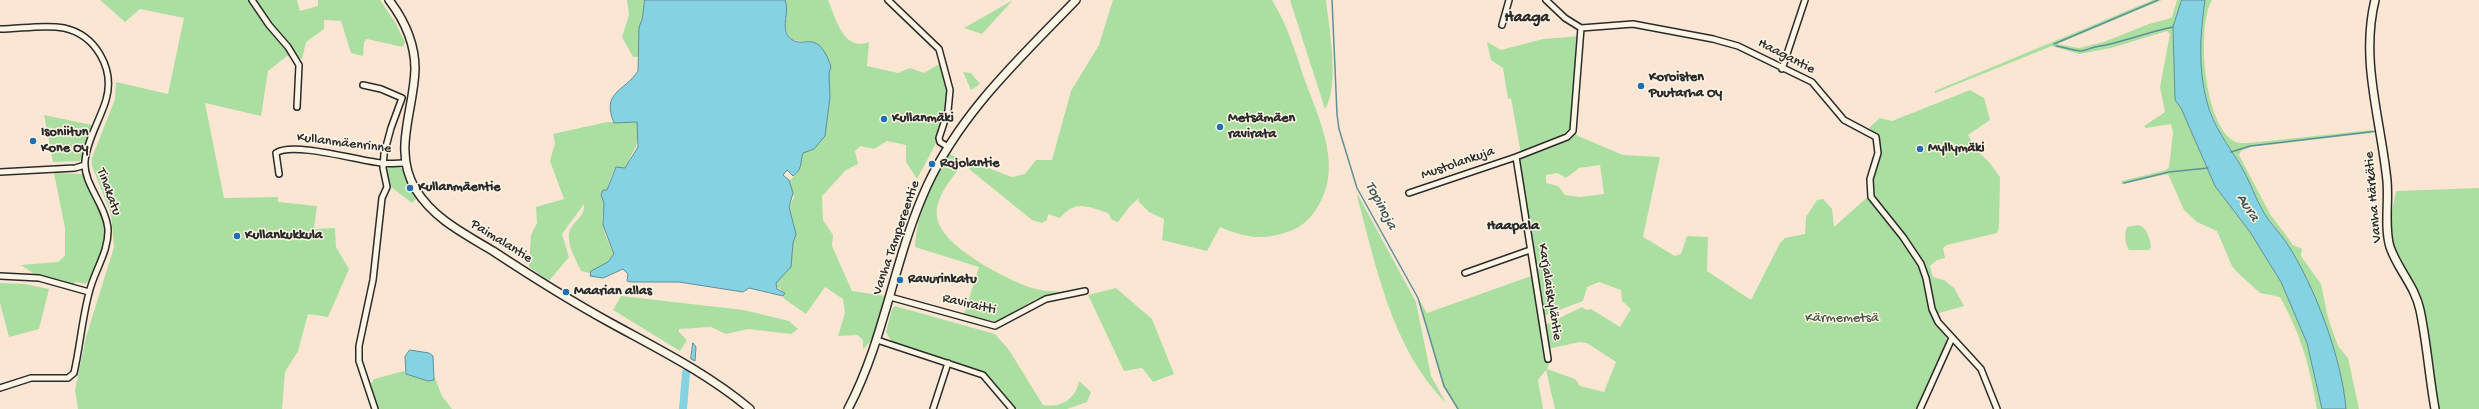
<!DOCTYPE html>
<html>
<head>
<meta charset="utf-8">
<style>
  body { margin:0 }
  canvas { display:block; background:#fbe6d4 }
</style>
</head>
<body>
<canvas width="2479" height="409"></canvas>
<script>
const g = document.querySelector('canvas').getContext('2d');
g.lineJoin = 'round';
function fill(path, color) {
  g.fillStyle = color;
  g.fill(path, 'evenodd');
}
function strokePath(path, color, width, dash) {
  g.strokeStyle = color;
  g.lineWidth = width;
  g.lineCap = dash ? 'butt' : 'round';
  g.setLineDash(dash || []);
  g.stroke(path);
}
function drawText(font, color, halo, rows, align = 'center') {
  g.font = font + ' "Gochi Hand",sans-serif';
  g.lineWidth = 3;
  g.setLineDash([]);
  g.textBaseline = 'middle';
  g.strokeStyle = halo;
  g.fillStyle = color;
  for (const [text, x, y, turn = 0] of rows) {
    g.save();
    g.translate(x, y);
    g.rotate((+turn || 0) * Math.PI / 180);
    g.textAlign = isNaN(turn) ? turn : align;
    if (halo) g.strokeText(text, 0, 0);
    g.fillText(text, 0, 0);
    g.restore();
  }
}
const green = new Path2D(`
  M100 0H297L300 11 318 6V0H380L395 22 405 42 403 47 367 39 364 42 363 56 351 53 341 21 324 20V29L306 42 302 59 287 56 268 71 261 116 205 103 224 198 278 197V202L317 206 314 229 335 228 336 247 349 269 328 317 308 314 298 351 285 372 282 409H78L75 390 86 337 114 247 111 214 92 166V158L115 99 116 82 168 94 184 18 140 9 125 22Z
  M627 0H645L642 20 639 27 638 57H633L622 37 629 15Z
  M785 0H828C836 18 843 52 869 42L867 66 898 73 910 68 924 73 944 61C946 71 950 82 950 92 949 124 932 151 917 179L906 162V145L887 141 874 149 860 146 855 151 858 164 846 170 822 196 823 220 833 235 832 246 852 291 886 296C881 313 878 338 863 349V340L857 335 838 336 845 313 843 299 825 287 806 314 783 298 785 293 776 286 777 280 791 267 793 243 796 234 789 207 794 197 789 181 797 173 803 153 814 149 830 97 829 72 831 67 811 42 792 40C779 27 791 16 785 0Z
  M1013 0 982 34 964 28Z
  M1113 0H1272C1287 24 1295 51 1304 78 1319 119 1344 167 1317 208 1311 218 1302 227 1290 231 1265 241 1245 238 1220 227L1207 251 1162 240 1164 219 1149 212 1138 201 1139 198 1130 206 1118 222 1112 220 1108 213C1088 207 1076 199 1060 218L1048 214 1047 220 1042 223 1032 220 969 169 973 162 1012 177 1025 174 1036 160H1052L1071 91 1099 45Z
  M1290 0H1326C1329 28 1340 85 1325 109Z
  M2153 0H2162L2057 44 2079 48 2104 42 2149 24 2168 19 2172 17 2177 0H2182L2173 27 2175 100 2181 108 2215 186 2250 232 2281 282 2307 343 2322 409H2317C2309 365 2302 337 2280 297L2260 293 2237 272 2232 266 2217 231 2197 222 2184 210 2168 174 2121 184 2122 181 2166 170 2169 167 2173 133 2171 124 2146 128 2144 126 2165 112 2160 87 2170 34 2167 31 2111 48 2079 54 2052 46 1935 93V91Z
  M2205 0H2212C2196 27 2204 125 2234 141 2239 144 2244 143 2249 143L2372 130 2371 133 2251 147 2241 151 2239 155 2270 214 2293 245 2302 249 2301 256 2321 284 2328 318 2338 346 2348 358 2359 409H2346L2336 357 2286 242 2264 214 2242 167 2218 129 2207 103 2200 66V36Z
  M1581 36 1573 131 1578 136 1623 155 1660 157 1643 237 1675 256 1681 254 1687 236 1708 237 1707 271 1751 300 1780 243 1785 238 1805 234 1806 217 1817 200 1823 199 1832 209 1834 227 1872 193C1873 169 1890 146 1869 128L1880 118 1892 121 1970 90 1984 98 1990 120 1968 135 1977 151 1989 162 2000 177 1999 227 1997 233 1947 245 1943 248 1945 258 1937 260 1930 266 1933 277 1944 280 1954 288 1964 306 1932 315 1946 336 1947 343 1916 409H1555L1546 370 1538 380 1543 409H1458L1443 386 1418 298 1427 313 1534 275 1516 157 1521 154 1511 98 1508 99 1503 68 1491 60 1487 42 1501 50 1543 39ZM1600 165 1604 194 1580 197 1565 195 1558 186 1546 183V175L1557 173 1566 178 1579 168ZM1599 282 1621 290 1622 301 1631 309 1620 327 1591 309 1586 310 1582 307 1543 326 1541 317 1583 301 1587 287ZM1580 342 1587 343 1616 362 1604 392 1580 386 1575 379 1547 369 1549 364 1547 349Z
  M963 72 971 73 980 84 971 90Z
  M44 115 92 125V132L80 161 53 162Z
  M607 122H637C639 139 639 142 631 156 628 161 629 164 625 168L616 167C608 178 601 211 603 225 604 234 610 246 614 254L608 262 590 273 581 271C576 260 565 241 570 230 575 219 585 217 584 204L562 234 569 257 549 281 529 267 531 235 537 223 536 207 564 199 550 161 555 143 553 134Z
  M949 154 965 161C954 176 934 197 937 217 941 246 1004 278 1029 287 1039 291 1051 291 1062 292L1036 299 997 322 964 314 979 267 915 247C917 213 931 183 949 154Z
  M395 166C410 167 407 187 418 197L412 203 391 187 386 171 389 167Z
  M54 173 85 174C103 216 118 243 86 284L75 282 74 286 39 277 21 265 58 262 65 256V228Z
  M2479 188V409H2439L2421 296 2393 244 2391 216 2396 191Z
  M1358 195 1416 302 1431 376 1446 403C1392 349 1376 266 1357 196Z
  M2138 225C2147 227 2150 239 2151 247L2149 250H2129C2125 244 2124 234 2127 227Z
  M0 283 25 284 49 289 39 329 9 337 0 303Z
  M1116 288 1152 319 1174 374 1153 382 1142 368 1124 371 1088 295Z
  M621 296 744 310 789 321 798 329 791 334 748 329 726 334 711 327 679 329V332L687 340 680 351 613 310Z
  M895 306 995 334 1009 350 1043 405C1061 408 1076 399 1079 381L1091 392 1087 402 1067 409H1017L989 376 982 371 891 341 886 332 892 309Z
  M404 371 406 374 428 381 435 378 442 396 452 409H378L371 384 374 379Z`);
const water = new Path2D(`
  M645 0H785C790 11 781 27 788 36 802 53 817 24 831 67L829 73 830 97 825 136 814 149 803 153C800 162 803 169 793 176L787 170 783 175 789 180 793 193 789 207 796 234 793 243 791 267 776 283 777 289 785 293 783 296 749 288 743 292 679 282H631L627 281 628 274 623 269 603 278 590 276 591 271 608 262 614 254 603 225 604 203 601 195 603 190H607L616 167 625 168 638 147 637 122 614 123C601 92 624 92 638 71L639 27 642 20Z
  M2182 0H2205C2200 35 2198 68 2207 102 2213 126 2229 146 2241 166 2250 181 2255 198 2264 213 2270 223 2279 232 2286 242 2314 284 2342 358 2346 409H2322L2307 343 2281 282 2250 232 2215 186 2181 108 2175 100 2173 27Z
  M693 343 696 347 695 361 691 359Z
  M410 350 429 353 433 356 434 380 428 381 406 374 405 357Z`);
const stream = new Path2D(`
  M1332 0 1337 114 1339 129 1357 188 1418 298 1444 386 1458 409
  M2054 44 2158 0
  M2056 46C2063 47 2072 50 2080 51 2085 51 2090 48 2095 47 2122 43 2147 32 2173 27
  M2231 152 2250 146 2378 131
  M2124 183 2169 172 2208 168`);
const river = new Path2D(`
  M683 409 686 373`);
const street = new Path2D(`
  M252 0 269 25 288 47 299 65 297 107
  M888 0 939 49 950 90 948 111 939 138 940 142 948 147
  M1546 0 1565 18 1581 28 1633 24 1713 39 1738 46 1812 82 1844 120 1876 137 1878 153 1870 179 1871 197 1903 237 1921 264 1926 278 1932 309 1938 322 1981 369 1997 409
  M1502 25 1509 0
  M0 29C20 29 44 24 64 28 96 35 115 69 106 100 100 120 87 140 85 161 83 184 106 205 108 229 109 252 94 271 89 293 82 319 80 347 74 373L68 378H31L0 388
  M1782 69 1805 0
  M363 85 381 89 402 98 391 128 384 154 383 168 387 187 382 198 373 280 359 346V361L375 409
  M0 172 75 168 85 165
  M279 174 276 153C292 141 360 161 381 163 389 164 398 163 406 163
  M1409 193 1516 157
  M1465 273 1530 250
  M0 276 39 278 89 292
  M890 297 995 326 1046 299 1085 291
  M877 340 983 375 1012 409
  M1548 359 1516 157 1567 137 1573 131 1581 28
  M933 409 948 363
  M1920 409 1952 338`);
const secondary = new Path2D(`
  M389 0C405 21 415 43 415 69 414 111 392 151 416 190 435 220 465 234 493 251 531 276 569 300 609 322 658 349 707 373 750 409
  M2375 0C2360 61 2381 120 2387 181 2389 202 2384 227 2390 247 2398 270 2415 286 2420 310 2427 343 2429 376 2435 409
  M848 409C885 339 894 258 927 186 961 112 1020 58 1076 0`);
const markers = [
  [1641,86,4,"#1f6fb2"],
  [884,119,4,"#1f6fb2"],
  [1220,127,4,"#1f6fb2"],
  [33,141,4,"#1f6fb2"],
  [1920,149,4,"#1f6fb2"],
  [932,164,4,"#1f6fb2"],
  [410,188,4,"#1f6fb2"],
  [237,236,4,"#1f6fb2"],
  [900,280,4,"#1f6fb2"],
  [566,292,4,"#1f6fb2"]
];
const streetNames = [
  ["Haagantie",1786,57,27],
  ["Kullanmäenrinne",344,144,7],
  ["Mustolankuja",1458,164,-19],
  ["Tinakatu",108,192,70],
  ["Vanha Härkätie",2374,197,-95],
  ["Vanha Tampereentie",897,238,-71],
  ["Paimalantie",501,242,32],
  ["Karjalaiskyläntie",1549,292,81],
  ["Raviraitti",969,305,13]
];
const poiNames = [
  ["Koroisten",1649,78],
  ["Puutarha Oy",1649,94],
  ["Kullanmäki",892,119],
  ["Metsämäen",1228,119],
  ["ravirata",1228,135],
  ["Isoniitun",41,133],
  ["Kone Oy",41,149],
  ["Myllymäki",1928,149],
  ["Rojolantie",940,164],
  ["Kullanmäentie",418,188],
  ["Kullankukkula",245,236],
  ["Ravurinkatu",908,280],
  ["Maarian allas",574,292]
];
const parkNames = [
  ["Kärmemetsä",1842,319]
];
const waterNames = [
  ["Topinoja",1380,206,62],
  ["Aura",2247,208,57]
];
const neighbourhoodNames = [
  ["Haapala",1513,227]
];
const quarterNames = [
  ["Haaga",1527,19]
];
fill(green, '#aadfa1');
fill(water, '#84d2e2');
strokePath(water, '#608f99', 1);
strokePath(stream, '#608f99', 1.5);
strokePath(river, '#84d2e2', 8);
strokePath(street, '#2b2b2b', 8);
strokePath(secondary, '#2b2b2b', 10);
strokePath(street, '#fcf5e5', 5);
strokePath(secondary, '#fcf5e5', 7);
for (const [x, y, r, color] of markers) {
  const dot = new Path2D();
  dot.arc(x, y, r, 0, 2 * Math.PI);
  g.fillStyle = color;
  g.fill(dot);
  strokePath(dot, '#fcf5e5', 1.5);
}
drawText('14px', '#2b2b2b', '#fcf5e5', streetNames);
drawText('bold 14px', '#2b2b2b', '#fcf5e5', poiNames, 'left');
drawText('14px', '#4b5848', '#fcf5e5', parkNames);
drawText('italic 15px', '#415559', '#fcf5e5', waterNames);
drawText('bold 15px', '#2b2b2b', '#fcf5e5', neighbourhoodNames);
drawText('bold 16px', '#2b2b2b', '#fcf5e5', quarterNames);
</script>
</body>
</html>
